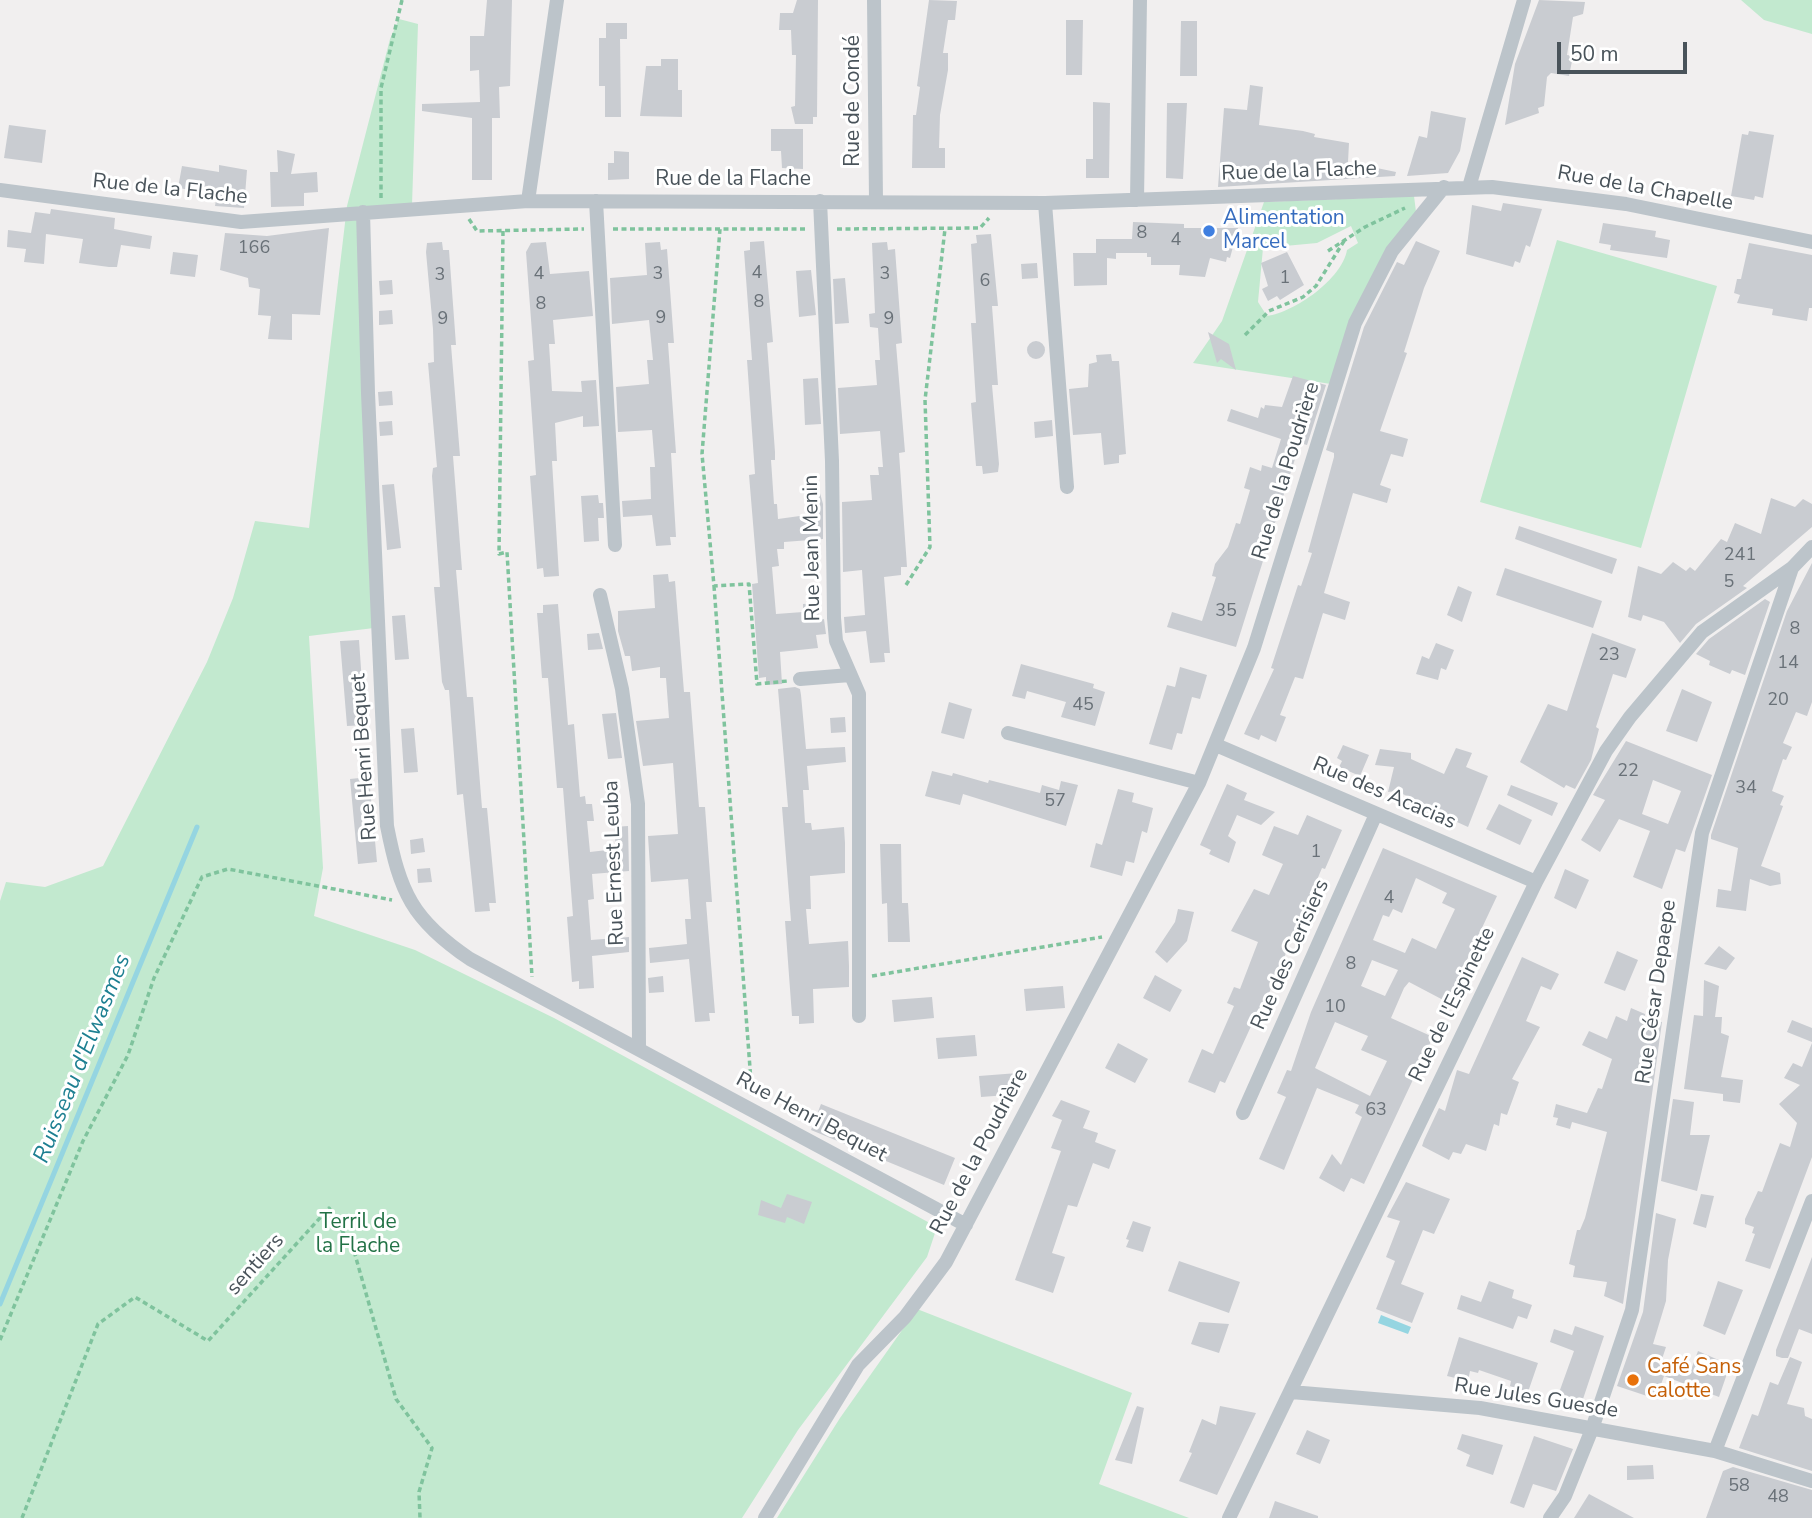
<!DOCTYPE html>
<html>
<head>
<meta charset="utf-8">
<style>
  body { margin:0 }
  #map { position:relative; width:1812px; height:1518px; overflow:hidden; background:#f1efef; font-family:"Nunito Sans",sans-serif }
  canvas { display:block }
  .scale { position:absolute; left:1557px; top:42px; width:130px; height:32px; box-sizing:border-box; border:4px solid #49535a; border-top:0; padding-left:9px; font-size:21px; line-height:24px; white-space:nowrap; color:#49535a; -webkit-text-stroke:5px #fff; paint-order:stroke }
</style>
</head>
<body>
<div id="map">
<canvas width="1812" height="1518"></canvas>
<div class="scale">50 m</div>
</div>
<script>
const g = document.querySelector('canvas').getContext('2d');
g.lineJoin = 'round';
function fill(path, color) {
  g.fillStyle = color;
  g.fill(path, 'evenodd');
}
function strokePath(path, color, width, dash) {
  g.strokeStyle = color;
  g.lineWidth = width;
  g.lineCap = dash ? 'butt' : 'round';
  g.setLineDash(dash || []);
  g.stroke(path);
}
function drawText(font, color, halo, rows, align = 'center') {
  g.font = font + ' "Nunito Sans",sans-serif';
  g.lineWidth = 6;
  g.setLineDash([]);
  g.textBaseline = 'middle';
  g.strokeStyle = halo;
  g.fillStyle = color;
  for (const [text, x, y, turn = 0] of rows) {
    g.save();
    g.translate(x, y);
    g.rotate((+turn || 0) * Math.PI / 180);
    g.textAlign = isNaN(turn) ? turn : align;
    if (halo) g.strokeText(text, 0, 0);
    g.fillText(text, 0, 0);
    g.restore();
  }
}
const green = new Path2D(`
  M1741 0H1812V34L1764 20Z
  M399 19 418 24 412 205 357 208 374 628 309 636 323 868 314 916 415 950 554 1018 937 1227 927 1257 798 1430 742 1518H0V901L6 882 45 887 103 866 207 662 233 598 255 521 309 528 347 206 390 39Z
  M1414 196 1416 212 1331 384 1193 363 1222 321 1264 202ZM1351 226 1358 243 1347 250C1342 279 1295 312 1267 316L1258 302 1263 248 1317 243Z
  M1557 240 1717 286 1641 548 1480 502Z
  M917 1309 1132 1393 1099 1484 1189 1518H777L840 1418Z`);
const water = new Path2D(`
  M1381 1315 1411 1327 1408 1334 1378 1323Z`);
const stream = new Path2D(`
  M0 1304 197 827`);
const building = new Path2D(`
  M487 0H512L510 86 499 87 500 118H492V180H472V118L422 111V104L480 102 479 70 470 71V36H484Z
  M797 0H818L817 117H813V124H795L791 107 795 106 796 55H792L791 30H779L780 13H793Z
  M929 0 957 1 955 20H948L943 53H948V70L940 115 939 148H945V168H912L913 115H916L920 87 917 86Z
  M1539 0 1585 2 1583 14 1573 17 1567 55 1573 56 1569 76 1551 73 1547 77 1544 106 1538 108 1539 113 1505 125 1515 64Z
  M1066 20H1083L1082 75H1066Z
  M1181 21H1197V76H1180Z
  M606 23H627V39H620L621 117H605V86H599V38H606Z
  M661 59H678V90H682V117L640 116 646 66H661Z
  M1250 85 1263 87 1259 125 1303 131 1315 134 1314 137 1349 143 1348 162 1396 172 1395 176 1218 187 1224 108 1247 110Z
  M1093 102 1110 103 1109 178H1086V159H1093Z
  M1167 103H1187L1183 179 1166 178Z
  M1431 111 1466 118 1460 151 1448 173 1407 176 1419 136 1427 138Z
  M9 125 46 130 42 163 4 158Z
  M771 129H803V169L782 168 781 151H771Z
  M1749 131 1774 135 1763 198 1755 196 1754 200 1731 196 1742 134 1748 135Z
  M277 150 295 154 291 174 317 172 318 192 304 193V206L271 207 270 172H278Z
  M614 151 629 152V179L608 180V163H614Z
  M219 165 247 170 244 208 215 206 217 194 178 188 182 166 219 172Z
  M1503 203 1542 209 1530 247 1526 245 1520 263 1515 261 1513 267 1466 254 1472 205 1501 211Z
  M51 209 115 218 114 229 152 236 150 249 121 245 117 267H109L79 263 83 239 46 234 44 264 24 262 26 249 7 247 8 230 31 233 35 212 50 214Z
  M1133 222 1184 224V228H1238L1230 258 1227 257 1226 262 1210 258 1205 277 1179 275 1180 265H1151V257H1147V253H1116V259L1107 258V285L1074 286 1073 253H1096V239H1132Z
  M1603 223 1656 231 1655 237 1670 240 1667 258 1610 250 1611 245 1599 243Z
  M329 228 320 315 292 314V340L268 339 271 316 258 315 260 289 249 287 248 278 220 270 225 233 267 236Z
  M991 234 998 306H992L998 385H992L999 464 998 472 983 474 982 466H976L971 403 976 402 971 323H976L971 244 977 243 976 235Z
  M764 241 773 342 767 343 775 452V460H771L774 504H777L778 519 807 515 805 494 820 493 823 504V539L784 542V549H777L779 566 772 567 776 614 803 612V604L818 603 819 620 824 619 826 634 816 635 818 648 780 652 782 684 766 685V677L759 678 752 584 758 583 749 475 755 474 747 360H752L744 251 750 250V242Z
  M1416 241 1440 251 1424 288 1404 352 1407 353 1380 431 1408 439 1403 457 1391 454 1380 485 1391 489 1387 503 1353 493 1324 593 1350 602 1345 620 1323 613 1303 679 1295 677 1280 715 1286 717 1276 742 1261 735 1259 740 1244 734 1274 669 1271 668 1298 585 1301 586 1312 553 1308 552 1334 457V453L1326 450 1364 327 1397 262 1404 265Z
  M442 242 443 250H449L456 345H451L460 456H453L462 570H456L467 697H473L482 808H487L496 903H489L490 911 475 912 463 794 457 795 449 690H445L442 682 434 587H440L432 476 433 468 437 467 428 363 434 362 433 329 426 252 427 243Z
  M546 242 550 274 589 271 593 316 553 320 555 344H549L552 391 582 392 581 381 596 380 599 426 583 427V416L555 423 557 461H552L559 576 544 577 543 568 537 569 530 476 536 475 528 361 534 360 526 252 531 243Z
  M660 242 661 250 667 249 674 343H668L676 453H671L676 537H670L671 545 656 546 652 515 623 517 622 501 651 499 650 467H655L652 430 618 432 616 387 649 384 647 360H653L649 320 612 324 610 278 647 275 645 243Z
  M887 242 888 250 895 249 902 343 896 344 905 452 899 453 907 567H901V575L884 577 890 653H884L885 662 870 663 866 631 845 633 844 617 865 615 862 570 843 572 842 502 872 500 870 475H879L878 467H883L880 431 840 434 838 388 877 385 875 360H880L878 328 870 327 869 314 875 313 872 243Z
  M1749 243 1812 255V308H1809L1807 321 1772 315 1773 309 1737 303 1740 295 1734 293 1737 279H1741Z
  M173 252 198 255 195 277 170 274Z
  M1287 252 1304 285 1280 300 1277 296 1268 301 1262 289 1268 286 1261 263Z
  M1037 263 1038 278 1022 279 1021 264Z
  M811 270 816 315 799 317 796 271Z
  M845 278 849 323 835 324 833 279Z
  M392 280 393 294 380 295 379 281Z
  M392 310 393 324 379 325V311Z
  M1208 332 1229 344 1236 370 1221 359 1217 363Z
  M1027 350a9 9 0 1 1 18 0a9 9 0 1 1-18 0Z
  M1111 354 1112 361H1119L1126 454 1119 455V463L1104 465 1101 433 1073 435 1069 389 1088 387 1089 364 1097 362 1096 355Z
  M1293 376 1326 385 1307 445 1300 443 1236 647 1167 627 1172 612 1202 621 1216 577 1212 576 1215 564 1228 547 1236 523 1240 524 1250 490 1244 488 1250 467 1261 471 1262 465 1272 468 1281 439 1227 421 1231 409 1258 418 1261 407 1264 409 1265 405 1282 407Z
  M818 378 821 424 805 425 803 379Z
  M392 391 393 405 379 406 378 392Z
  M1052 420 1053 436 1035 438 1034 422Z
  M392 421 393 435 380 436 379 422Z
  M394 484 401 548 387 550 382 485Z
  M598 495 599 503H603L604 518H598L599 541 584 542 581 496Z
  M1771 498 1795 507 1803 499 1812 504V527L1743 586 1747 588 1696 624 1680 643 1664 622 1643 615 1641 621 1628 617 1638 566 1661 574 1673 562 1686 571 1690 567 1695 571 1721 539 1727 542 1735 523 1761 534Z
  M1519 526 1617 559 1612 574 1515 539Z
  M1812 563V702L1807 716 1796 712 1783 743 1792 747 1786 760 1783 759 1772 791 1784 796 1780 805 1783 806 1761 866 1780 873 1781 884 1770 886 1750 879 1746 911 1716 907 1718 889 1731 891 1738 848 1711 839V835L1787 611Z
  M1505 568 1602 601 1593 628 1496 595Z
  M668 574 669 582 675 581 684 692H690L699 807H705L712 902H706L715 1013H709L710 1021 695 1022 689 959 650 963 649 948 687 944 685 919H691L688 879 651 882 648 836 678 834 673 763 643 766 636 721 669 718 666 678H660V667L632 671 630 656H625L618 631V611L655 608 653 575Z
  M1458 586 1472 592 1462 622 1447 615Z
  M1765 599 1770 602 1745 675 1732 670 1730 674 1709 665 1710 661 1696 654 1709 639Z
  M558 604 568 725 574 724 580 797 585 796 586 804H592L594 821H587L590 852 616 849 614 827 628 826 629 871 592 874 594 899 588 900 591 940 629 937V952L592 956 594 988 579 989V981L572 982 567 917 573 916 563 788H557L548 678H542L537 613H543V605Z
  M405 615 409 659 395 660 392 616Z
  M599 633 603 649 588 650 587 634Z
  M1592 633 1636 649 1626 678 1613 674 1596 727 1599 729 1591 760 1575 789 1566 785 1564 788 1520 762 1548 704 1567 711Z
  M359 640 365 725 347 726 340 641Z
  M1436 643 1454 650 1446 670 1441 668 1438 680 1416 674 1422 656 1429 659Z
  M1021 664 1094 684 1093 688 1105 692 1095 726 1061 717 1066 702 1027 691 1025 699 1012 696Z
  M1180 667 1207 675 1200 699 1192 697 1182 734 1177 733 1172 750 1149 744 1167 685 1175 687Z
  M795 687 800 689 801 695 806 749 845 747 846 762 807 766 809 790H803L805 823H811L812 830 844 827 845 843V873L810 876 811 909H806L809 944 848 941 849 966V987L813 989 814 1023 799 1024V1016H792L785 921H791L782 807H788L778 689Z
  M1682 689 1712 702 1697 742 1666 731Z
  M949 702 972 709 964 739 941 733Z
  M616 713 622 758 608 759 602 714Z
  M845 717 846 732 831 733 830 718Z
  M414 728 418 772 404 773 401 729Z
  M1626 741 1712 775 1685 852 1676 849 1662 889 1633 877 1650 831 1619 819 1600 852 1581 840 1605 800 1593 795ZM1653 780 1681 791 1668 824 1642 814Z
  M1343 745 1369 755 1360 776 1339 767 1342 761 1337 758Z
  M1456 748 1472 753 1466 767 1488 776 1468 827 1446 817 1447 814 1396 791 1388 792 1394 767 1375 765 1380 749 1411 753V759L1444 774Z
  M932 771 952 776 953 773 988 783 989 780 1040 793 1042 785 1059 790 1061 781 1078 785 1066 826 963 794 960 805 925 796Z
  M369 777 377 862 358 864 350 779Z
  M1227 784 1247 793 1244 800 1275 812 1261 825 1237 815 1228 836 1236 842 1229 863 1209 854 1211 850 1200 845Z
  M1511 785 1558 803 1552 816 1507 795Z
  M1118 789 1134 793 1132 802 1153 808 1147 833 1142 831 1134 863 1126 861 1122 876 1090 867 1096 843 1102 845Z
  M1499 804 1532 820 1520 845 1486 829Z
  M1307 815 1342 830 1325 869 1322 868 1261 1012 1258 1011 1225 1083 1220 1081 1215 1093 1188 1082 1202 1049 1213 1054 1234 1006 1227 1003 1234 987 1240 989 1258 942 1231 931 1254 889 1269 895 1283 864 1262 855 1274 826 1298 835Z
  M423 838 425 852 411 854 410 840Z
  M880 844H901L902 903H908L910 942H888L887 903 882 904Z
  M1383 848 1497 896 1447 1002 1409 982 1404 988 1391 1018 1433 1037 1364 1184 1351 1178 1344 1192 1319 1178 1332 1154 1341 1165 1362 1117 1355 1113 1359 1105 1317 1088 1284 1170 1259 1159 1286 1097 1277 1093 1287 1070 1291 1071 1311 1012ZM1416 878 1447 893 1442 903 1455 909 1436 949 1412 938 1405 953 1373 940 1383 915 1389 917 1393 909 1402 913ZM1372 960 1398 970 1385 996 1361 986ZM1335 1022 1368 1036 1361 1050 1387 1061 1370 1096 1315 1068Z
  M430 868 432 882 418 883 417 869Z
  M1565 869 1589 880 1576 909 1554 898Z
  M1178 909 1194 912 1187 941 1167 963 1155 952 1175 922Z
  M1719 946 1735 958 1726 970 1704 964Z
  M1617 951 1638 960 1625 991 1604 983Z
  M1522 957 1559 974 1551 990 1541 986 1526 1021 1540 1027 1512 1079 1519 1082 1507 1115 1501 1113 1499 1126 1494 1124 1486 1151 1466 1144 1461 1154 1453 1152 1449 1160 1422 1146 1424 1140 1439 1108 1445 1111 1457 1070 1469 1074Z
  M1155 975 1182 990 1170 1012 1143 998Z
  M663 976 664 992 649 993 648 978Z
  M1704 980 1719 986 1715 1017H1722L1721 1033 1729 1036 1721 1077 1743 1080 1740 1103 1723 1101V1094L1684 1089 1694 1015 1703 1016Z
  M1063 986 1065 1008 1026 1011 1024 989Z
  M932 997 934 1018 894 1022 892 1000Z
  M1631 1008 1645 1014V1019L1662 1022 1623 1304 1604 1296 1607 1282 1573 1277 1575 1266 1569 1264 1577 1230H1580L1585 1218 1607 1132 1572 1122 1570 1129 1556 1125 1558 1118 1553 1117 1556 1104 1587 1113 1598 1088 1602 1089 1612 1059 1582 1045 1589 1031 1607 1039 1616 1016 1627 1021Z
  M1792 1020 1812 1028V1042L1787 1032Z
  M975 1035 977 1056 938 1059 936 1038Z
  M1118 1043 1148 1059 1135 1083 1105 1068Z
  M1812 1043V1157L1770 1269 1745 1261 1755 1234 1752 1233 1754 1227 1745 1224V1219L1758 1191 1762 1192 1780 1143 1790 1147 1797 1123 1779 1104 1800 1085 1784 1078 1793 1063 1802 1067Z
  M1018 1073 1020 1094 981 1097 979 1076Z
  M1673 1099 1694 1102 1690 1135H1710L1697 1191 1661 1181Z
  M1061 1100 1090 1111 1083 1128 1098 1133 1095 1142 1116 1150 1109 1169 1093 1163 1077 1207 1068 1205 1052 1253 1065 1257 1053 1293 1015 1280 1061 1151 1051 1148 1062 1120 1052 1116Z
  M821 1104 955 1158 944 1185 811 1130Z
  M1406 1182 1450 1199 1434 1234 1423 1230 1401 1284 1424 1293 1412 1323 1376 1309 1395 1261 1386 1257 1400 1221 1387 1217Z
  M787 1194 812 1202 804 1224 787 1217 785 1223 758 1215 761 1200 781 1208Z
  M1701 1194 1714 1196 1706 1228 1693 1224Z
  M1656 1213 1676 1219 1668 1260 1666 1301 1653 1344 1666 1347 1662 1359 1691 1370 1698 1351 1730 1365 1719 1397 1664 1376 1656 1399 1617 1386 1643 1312Z
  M1133 1221 1151 1227 1143 1252 1126 1247 1129 1240 1126 1239Z
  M1812 1257V1334L1799 1329 1788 1358H1782L1776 1356V1350Z
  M1179 1261 1240 1282 1229 1313 1168 1291Z
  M1489 1281 1514 1290 1512 1298 1532 1305 1527 1319 1518 1316 1513 1329 1457 1309 1461 1295 1481 1302Z
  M1718 1281 1743 1290 1725 1335 1703 1326Z
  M1199 1322 1229 1324 1219 1353 1191 1344Z
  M1575 1326 1604 1336 1580 1408 1556 1401 1574 1351 1550 1342 1554 1329 1572 1335Z
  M1459 1337 1538 1363 1528 1392 1510 1386 1511 1381 1479 1370 1478 1373 1470 1371 1468 1381 1447 1376Z
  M1790 1357 1802 1362 1787 1404 1804 1408 1805 1416 1812 1419V1471L1739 1448 1752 1414 1758 1416 1770 1382 1778 1385Z
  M1137 1406 1144 1408 1132 1464 1115 1460Z
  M1220 1406 1256 1413 1217 1495 1179 1481 1192 1453 1189 1452 1202 1419 1216 1425Z
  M1307 1430 1330 1440 1320 1464 1296 1454Z
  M1462 1434 1503 1445 1493 1475 1466 1466 1470 1455 1457 1449Z
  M1534 1436 1573 1449 1556 1491 1533 1484 1524 1508 1510 1503Z
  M1653 1465 1654 1479 1627 1480V1466Z
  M1733 1467 1812 1490V1518H1706L1723 1471Z
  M1589 1494 1634 1518H1574Z
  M1275 1501 1318 1516V1518H1269Z`);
const path = new Path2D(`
  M381 198V88L402 0
  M469 219 477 231 584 229
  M613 229H808
  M720 229 702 454 714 586 749 584 757 684 788 681
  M837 229 980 228 989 218
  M503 231 499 554 507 552 532 977
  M1328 251 1365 227 1405 208
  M1245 335 1269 311 1303 297 1316 286 1344 241
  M906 585 930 547 925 400 945 229
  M714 586 752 1095
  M872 976 1102 937
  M0 1340 83 1141 128 1055 154 978 202 877 228 869 392 900
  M22 1518 98 1324 135 1297 208 1341 329 1208 354 1251 396 1399 432 1448 419 1492 420 1518`);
const minor = new Path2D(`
  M874 0 876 201
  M1469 187 1524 0
  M0 190 241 222 528 201 1045 203 1492 187 1626 204 1812 242
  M1137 200 1140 0
  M528 201 557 0
  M596 201 615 545
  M820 201 832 461 834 618 836 641 859 694V1016
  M1045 203 1067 487
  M363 212 368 393 387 826C400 892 412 920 470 959L966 1225
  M600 595 622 689 638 804 639 1048
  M800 679 850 675
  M1008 733 1199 783
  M1216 745 1536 882
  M1243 1113 1376 814
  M1291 1392 1480 1408 1715 1451 1812 1481
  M1715 1451 1812 1201
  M765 1518 858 1365 905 1317 946 1262 1199 783 1254 648 1355 323 1392 251 1444 187
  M1229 1518 1536 882 1606 751 1630 717 1702 632 1792 568 1812 547
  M1550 1518 1565 1496 1592 1429 1632 1310 1702 833 1792 568`);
const markers = [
  [1209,231,7,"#3f7fe0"],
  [1633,1380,7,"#e8710a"]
];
const numberNames = [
  ["8",1142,234],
  ["4",1176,241],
  ["166",254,249],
  ["4",757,274],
  ["4",539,275],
  ["3",658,275],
  ["3",885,275],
  ["3",440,276],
  ["1",1285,279],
  ["6",985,282],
  ["8",759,303],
  ["8",541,305],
  ["9",661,319],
  ["9",443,320],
  ["9",889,320],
  ["241",1740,556],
  ["5",1729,583],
  ["35",1226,612],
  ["8",1795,630],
  ["23",1609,656],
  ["14",1788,664],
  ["20",1778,701],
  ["45",1083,706],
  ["22",1628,772],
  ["34",1746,789],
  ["57",1055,802],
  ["1",1316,853],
  ["4",1389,899],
  ["8",1351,965],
  ["10",1335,1008],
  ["63",1376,1111],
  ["58",1739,1487],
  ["48",1778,1498]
];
const streetNames = [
  ["Rue de Condé",854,101,-90],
  ["Rue de la Flache",1299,172,-2],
  ["Rue de la Flache",733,180],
  ["Rue de la Chapelle",1645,189,10],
  ["Rue de la Flache",170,190,6],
  ["Rue de la Poudrière",1287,471,-73],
  ["Rue Jean Menin",813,548,-91],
  ["Rue Henri Bequet",365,757,-94],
  ["Rue des Acacias",1384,794,23],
  ["Rue Ernest Leuba",615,863,-92],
  ["Rue des Cerisiers",1291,955,-66],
  ["Rue César Depaepe",1657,992,-82],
  ["Rue de l'Espinette",1453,1005,-64],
  ["Rue Henri Bequet",811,1118,28],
  ["Rue de la Poudrière",980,1152,-62],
  ["sentiers",256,1265,-48],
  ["Rue Jules Guesde",1536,1399,9]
];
const shopNames = [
  ["Alimentation",1223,219],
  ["Marcel",1223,243]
];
const parkNames = [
  ["Terril de",358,1223],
  ["la Flache",358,1247]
];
const foodNames = [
  ["Café Sans",1647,1368],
  ["calotte",1647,1392]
];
const waterNames = [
  ["Ruisseau d'Elwasmes",83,1059,-68]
];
fill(green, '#c2e9cf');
fill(water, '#95d5e1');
strokePath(stream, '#95d5e1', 5);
fill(building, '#c9ccd1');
strokePath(path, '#7fc39d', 3.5, [5, 3.5]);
strokePath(minor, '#bcc4ca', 14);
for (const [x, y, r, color] of markers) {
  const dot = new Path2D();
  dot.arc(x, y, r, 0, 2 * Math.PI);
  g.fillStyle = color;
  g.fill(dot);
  strokePath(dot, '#fff', 2.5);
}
drawText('18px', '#697178', null, numberNames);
drawText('21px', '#49535a', '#fff', streetNames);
drawText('21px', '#366cbe', '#fff', shopNames, 'left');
drawText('21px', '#227246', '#fff', parkNames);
drawText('21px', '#c56008', '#fff', foodNames, 'left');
drawText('italic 23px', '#1d7f91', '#fff', waterNames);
</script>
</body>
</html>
